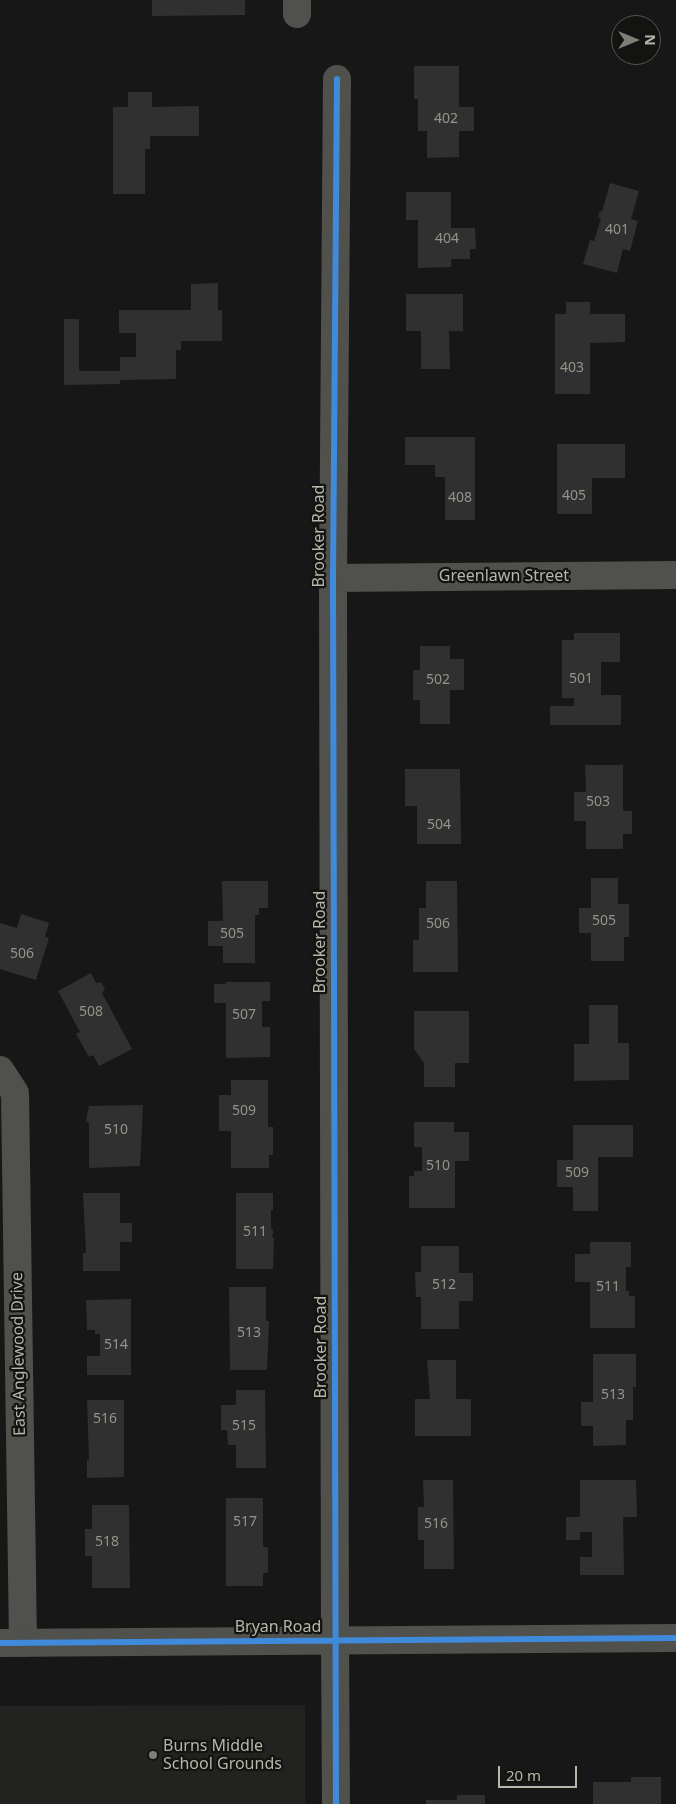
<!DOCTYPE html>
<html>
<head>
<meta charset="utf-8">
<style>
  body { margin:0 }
  #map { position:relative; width:676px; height:1804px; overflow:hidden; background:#171717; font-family:"Noto Sans",sans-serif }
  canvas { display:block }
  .north { position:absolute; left:611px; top:15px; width:50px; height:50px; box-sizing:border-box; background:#131311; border:1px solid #55544e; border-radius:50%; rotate:90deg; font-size:14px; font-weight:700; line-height:20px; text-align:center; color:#b7b6aa }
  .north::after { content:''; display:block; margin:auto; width:18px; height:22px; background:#7f7e77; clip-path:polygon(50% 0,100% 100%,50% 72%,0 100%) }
  .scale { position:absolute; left:498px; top:1766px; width:79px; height:22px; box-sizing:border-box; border:2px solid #b7b6aa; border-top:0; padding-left:6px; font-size:15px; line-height:18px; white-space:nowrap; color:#b7b6aa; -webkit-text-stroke:4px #131311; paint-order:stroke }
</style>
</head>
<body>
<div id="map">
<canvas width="676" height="1804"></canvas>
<div class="north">N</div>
<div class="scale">20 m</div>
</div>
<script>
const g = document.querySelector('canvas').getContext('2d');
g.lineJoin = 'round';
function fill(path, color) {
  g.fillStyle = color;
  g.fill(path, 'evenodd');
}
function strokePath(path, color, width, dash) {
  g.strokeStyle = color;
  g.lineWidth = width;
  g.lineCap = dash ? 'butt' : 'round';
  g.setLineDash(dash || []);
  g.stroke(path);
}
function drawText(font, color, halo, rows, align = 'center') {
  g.font = font + ' "Noto Sans",sans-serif';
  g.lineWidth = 4.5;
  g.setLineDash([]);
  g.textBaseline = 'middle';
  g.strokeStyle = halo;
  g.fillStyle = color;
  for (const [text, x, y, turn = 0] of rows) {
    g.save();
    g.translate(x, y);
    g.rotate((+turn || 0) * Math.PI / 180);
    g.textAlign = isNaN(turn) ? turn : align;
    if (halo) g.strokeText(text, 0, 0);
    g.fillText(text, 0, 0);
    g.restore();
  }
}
const built = new Path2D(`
  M305 1705V1804H0V1706Z`);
const building = new Path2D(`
  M152 0H245V15L152 16Z
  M414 66H459V107H474V131H459V157L427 158V131H418V99H414Z
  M128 92H152V107L199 106V136H150V149H145V194H113V107H128Z
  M610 183 639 191 631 219 638 221 630 251 623 249 617 273 583 264 590 240 594 241 601 218 598 217 600 211 602 212Z
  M406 192H451V228H475L476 249H470V259H451V267L418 268V220H406Z
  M218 283V310H222V341H181V350H176V379L120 380V384L64 385V319H79V371H120V357H136V333H119V310H191V284Z
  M406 294H463V331H449L450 369H421V331H406Z
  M566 302H590V314H625V342L590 343V394H555V314H566Z
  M405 437H475V520H445V477H435V465H405Z
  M557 444H625V478H592V514H557Z
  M574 633H620V662H601V695H621V725H550V706H574V698H562V640H574Z
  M420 646H450V659H464V690H450V724H420V700H413V670H420Z
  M585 765H623V811H632V834H623V849H586V821H574V792H586Z
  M405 769H460L461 844H417V806H405Z
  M591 878H618V904H629V937H624V961H591V933H579V908H591Z
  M222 881H268V908H259V915H255V963H223V946H208V921H223Z
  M426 881H457L458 972H413V940H419V908H426Z
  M21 914 49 923 45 937 49 938 36 980 0 969V923L17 928Z
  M91 973 96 983 101 982 105 989 102 993 132 1049 99 1066 93 1055 89 1057 76 1034 80 1032 58 991Z
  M226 982H270V1001H262V1027H270V1057L226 1058V1003H214V984H226Z
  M589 1005H618V1043H629V1080L574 1081V1044H589Z
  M414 1011H469V1063H455V1087H424V1063L414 1049Z
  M231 1080H268V1127H273V1155H269V1168H231V1131H219V1095H231Z
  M143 1105 140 1166 89 1168V1123L86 1121 89 1106Z
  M414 1122H454V1132H469V1161H455V1208H409V1176H414V1171H422V1147H414Z
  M573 1125H633V1157H598V1211H573V1187H557V1160H573Z
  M83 1193H120V1223H132V1242H120V1271H83V1253H86Z
  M236 1193H273V1210H271V1229H273V1235H271L274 1239 273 1269H236Z
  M590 1242H631V1267H626V1291H629V1296H635V1328H590V1282H575V1254H590Z
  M421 1246H459V1273H473V1301H459V1329H421V1297H416L415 1272H421Z
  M229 1287H266V1321H269L267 1370H230Z
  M131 1299V1375H87V1356H100V1334H95V1330H87L86 1300Z
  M593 1354H636V1387H633V1420H626V1445L593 1446V1426H581V1402H593Z
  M427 1360H456V1399H471V1436H415V1399H430Z
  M236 1390H265L266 1468H236V1445H228L227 1430H221V1405H236Z
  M87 1400H124V1477L87 1478V1460H89Z
  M423 1480H453L454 1569H424V1540H418V1507H424Z
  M580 1480H636L637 1517H623L624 1575H580V1557H592V1532H580V1540H566V1517H580Z
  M226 1498H263V1547H268V1573H263V1586H226Z
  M92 1505H129L130 1588H92V1556H85V1529H92Z
  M631 1777H661V1804H593V1782H631Z
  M457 1795H485V1804H426V1800H457Z`);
const minor = new Path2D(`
  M297 14V0
  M333 578 676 575
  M0 1070 15 1093 23 1643
  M335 1640 333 578 337 79`);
const tertiary = new Path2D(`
  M335 1640 336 1804
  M0 1643 676 1638`);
const cycleway = new Path2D(`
  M0 1643 676 1638
  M336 1804 333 578 337 79`);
const markers = [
  [153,1755,5,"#7f7e77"]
];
const numberNames = [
  ["402",446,119],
  ["401",617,230],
  ["404",447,239],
  ["403",572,368],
  ["405",574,496],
  ["408",460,498],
  ["501",581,679],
  ["502",438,680],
  ["503",598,802],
  ["504",439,825],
  ["505",604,921],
  ["506",438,924],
  ["505",232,934],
  ["506",22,954],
  ["508",91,1012],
  ["507",244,1015],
  ["509",244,1111],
  ["510",116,1130],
  ["510",438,1166],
  ["509",577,1173],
  ["511",255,1232],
  ["512",444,1285],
  ["511",608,1287],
  ["513",249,1333],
  ["514",116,1345],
  ["513",613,1395],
  ["516",105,1419],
  ["515",244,1426],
  ["517",245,1522],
  ["516",436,1524],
  ["518",107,1542]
];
const streetNames = [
  ["Brooker Road",319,536,-90],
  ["Greenlawn Street",504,576],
  ["Brooker Road",320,942,-90],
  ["Brooker Road",321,1347,-90],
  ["East Anglewood Drive",19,1354,-91],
  ["Bryan Road",278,1627]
];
const poiNames = [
  ["Burns Middle",163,1746],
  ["School Grounds",163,1764]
];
fill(built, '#222321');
fill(building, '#2f302f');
strokePath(minor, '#50504c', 28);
strokePath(tertiary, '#50504c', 28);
strokePath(cycleway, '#408adc', 6);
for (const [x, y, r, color] of markers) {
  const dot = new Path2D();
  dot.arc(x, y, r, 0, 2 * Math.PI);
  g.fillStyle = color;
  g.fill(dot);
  strokePath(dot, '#131311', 2);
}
drawText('14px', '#95948b', null, numberNames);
drawText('16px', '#b7b6aa', '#131311', streetNames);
drawText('16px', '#b7b6aa', '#131311', poiNames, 'left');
</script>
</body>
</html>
